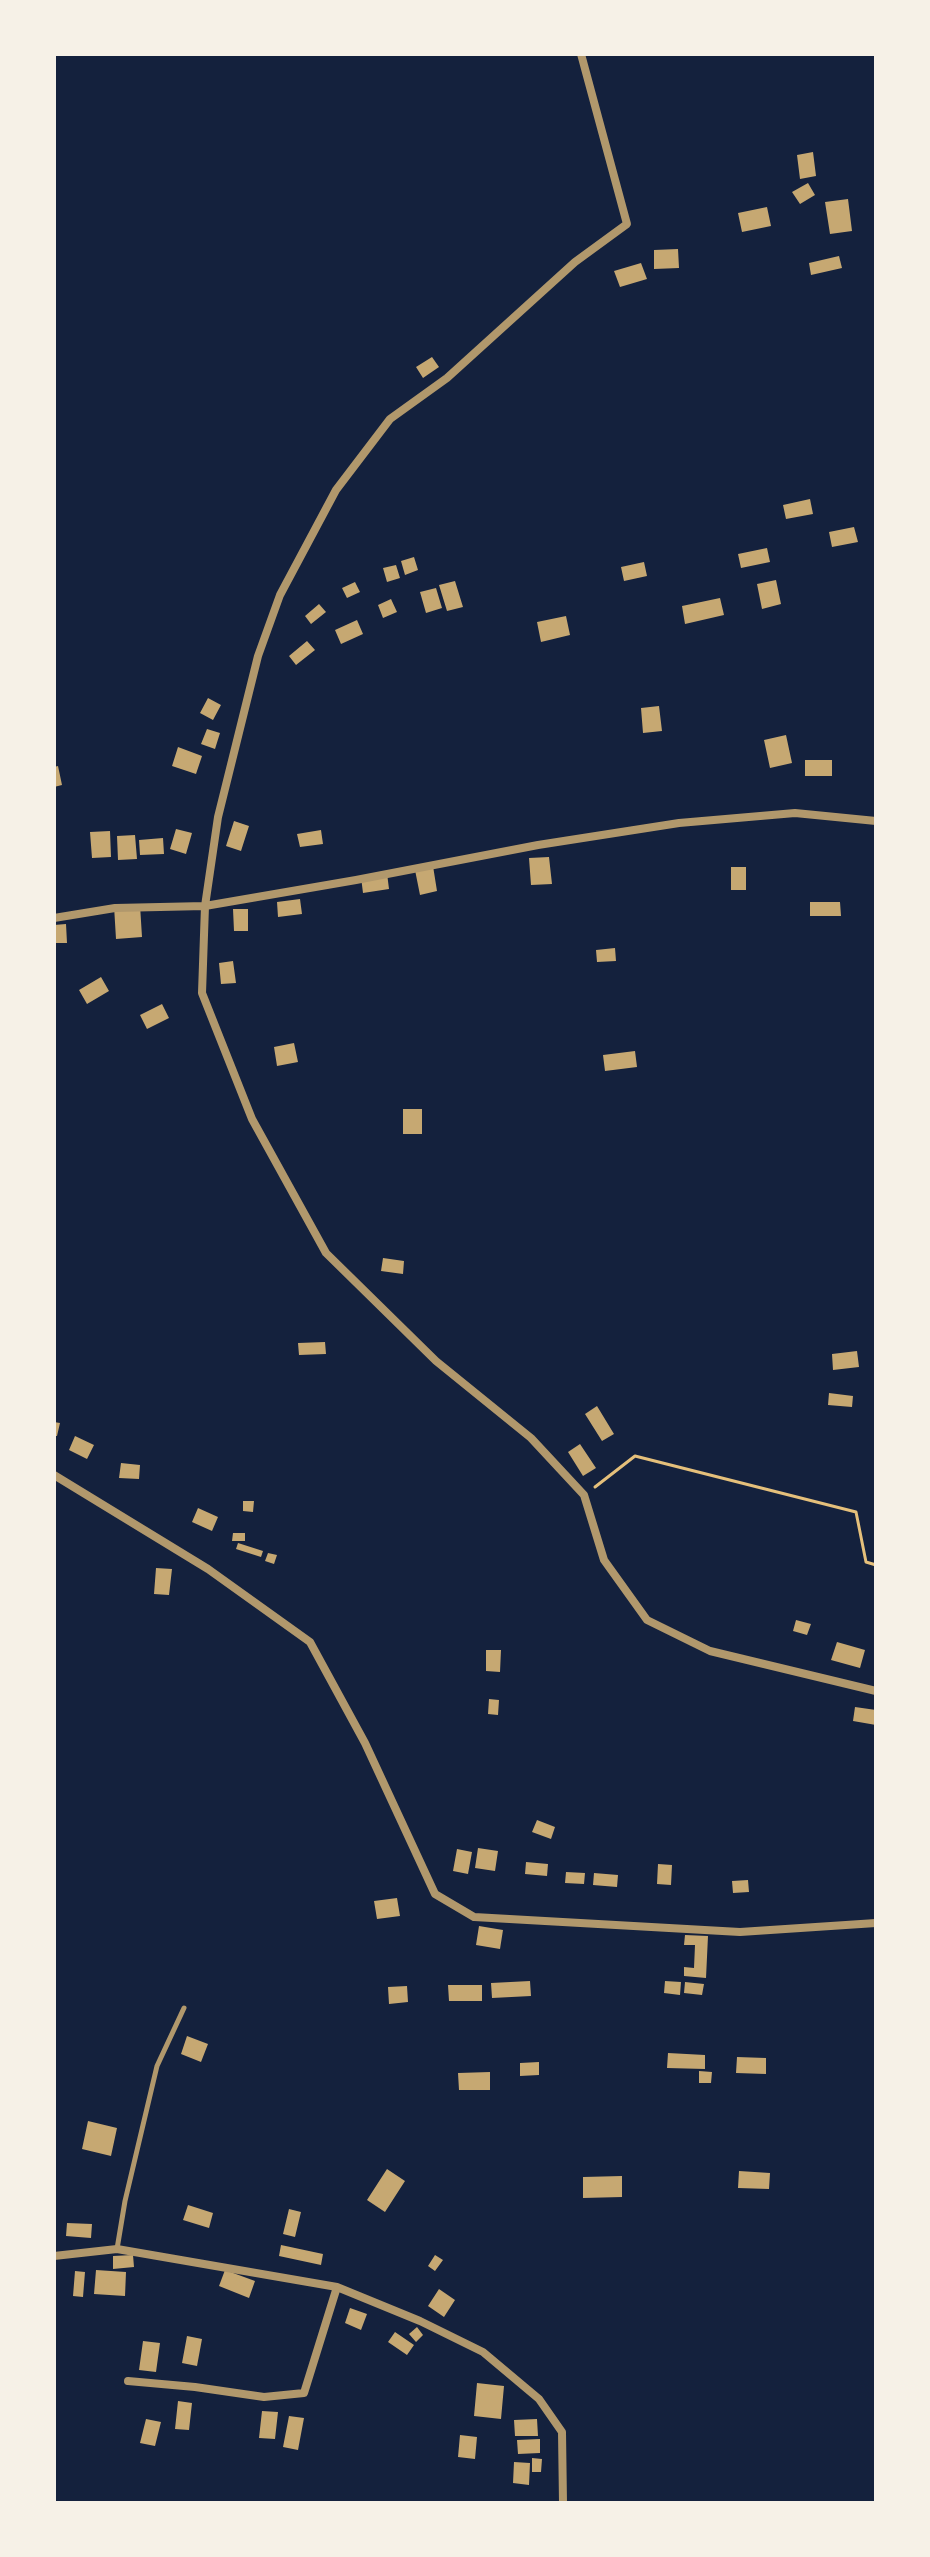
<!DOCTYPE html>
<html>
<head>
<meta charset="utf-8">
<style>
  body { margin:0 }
  #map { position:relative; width:930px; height:2557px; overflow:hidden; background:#14213d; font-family:Figtree,sans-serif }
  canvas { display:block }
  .frame { position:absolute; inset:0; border:56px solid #f6f1e7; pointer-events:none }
</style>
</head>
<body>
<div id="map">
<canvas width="930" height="2557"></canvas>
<div class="frame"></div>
</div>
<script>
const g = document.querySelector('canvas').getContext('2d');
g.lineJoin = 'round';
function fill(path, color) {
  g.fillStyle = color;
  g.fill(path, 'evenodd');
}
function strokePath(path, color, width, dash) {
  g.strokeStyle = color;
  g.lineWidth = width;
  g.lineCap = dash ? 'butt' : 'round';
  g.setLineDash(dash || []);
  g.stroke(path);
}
const building = new Path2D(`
  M813 152 816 176 800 179 797 155Z
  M808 183 815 195 800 204 792 192Z
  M848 199 852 231 830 234 825 202Z
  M767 207 771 226 742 232 738 213Z
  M678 249 679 268 654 269V250Z
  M839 256 842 268 811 275 809 263Z
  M641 263 647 279 620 287 614 271Z
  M432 357 439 367 423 378 416 367Z
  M810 499 813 514 786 519 783 505Z
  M854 527 858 542 832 547 829 532Z
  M767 548 770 562 741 568 738 554Z
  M414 557 418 570 405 575 401 561Z
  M644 562 647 576 624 581 621 567Z
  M396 565 400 578 387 582 383 568Z
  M776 580 781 604 762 609 757 584Z
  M455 581 463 607 447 611 439 585Z
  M355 582 360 592 347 598 342 588Z
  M436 588 442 608 426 613 420 592Z
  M720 598 724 615 685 624 682 606Z
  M391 599 397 612 383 618 378 605Z
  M319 604 326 612 311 624 305 616Z
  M566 616 570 635 541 642 537 622Z
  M357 620 363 634 341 644 335 630Z
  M307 641 315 650 296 665 289 656Z
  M208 698 221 705 213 720 200 713Z
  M659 706 662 731 643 733 641 708Z
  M207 729 220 733 215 749 201 744Z
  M786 735 792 763 770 768 764 740Z
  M178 747 202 756 196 774 172 766Z
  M805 760H832V776H805Z
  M58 766 62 785 54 787V767Z
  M234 821 249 826 241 851 226 846Z
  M176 829 192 833 186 854 170 849Z
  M321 830 323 844 300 847 297 834Z
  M110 831 111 857 92 858 90 832Z
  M135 835 137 859 118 860 117 836Z
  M163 838 164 854 140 855 139 840Z
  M549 857 552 884 531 885 529 858Z
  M433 866 437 891 420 895 415 870Z
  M731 867H746V890H731Z
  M387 873 389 889 363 893 361 877Z
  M300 899 302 914 278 917 277 902Z
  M810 902H840L841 916H810Z
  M140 905 142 937 116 939 114 906Z
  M233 909H248V931H234Z
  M66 924 67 943H54V925Z
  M615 948 616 961 597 962 596 950Z
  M233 961 236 983 221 984 219 963Z
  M101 977 109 991 87 1004 79 990Z
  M162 1004 169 1018 147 1029 140 1015Z
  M294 1043 298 1062 277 1066 274 1047Z
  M635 1051 637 1067 605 1071 603 1055Z
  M403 1109H422V1134H403Z
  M383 1258 404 1261 403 1274 381 1271Z
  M325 1342 326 1354 299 1355 298 1343Z
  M857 1351 859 1367 833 1370 832 1354Z
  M829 1393 853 1396 852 1407 828 1405Z
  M597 1406 614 1434 602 1441 585 1414Z
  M54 1422 60 1423 57 1436H54Z
  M75 1436 94 1445 87 1459 69 1450Z
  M580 1444 596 1468 583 1476 568 1452Z
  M121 1463 140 1465 139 1479 119 1478Z
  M243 1501H254L253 1512 243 1511Z
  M198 1508 218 1517 212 1531 192 1522Z
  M233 1533H245V1541H232Z
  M238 1543 263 1551 261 1557 236 1549Z
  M268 1553 277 1555 274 1564 265 1561Z
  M156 1568 172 1569 169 1595 154 1594Z
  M796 1620 811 1624 807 1635 793 1631Z
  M837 1642 865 1650 860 1668 831 1660Z
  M486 1650H501L500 1672 486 1671Z
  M489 1699 499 1700 498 1715 488 1714Z
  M855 1707 876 1710V1725L853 1721Z
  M537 1820 555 1827 551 1839 532 1832Z
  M478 1848 498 1851 495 1871 475 1868Z
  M457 1849 472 1852 468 1874 453 1871Z
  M526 1862 548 1864 547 1876 525 1874Z
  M658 1864 672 1865 671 1885 657 1884Z
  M566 1872 585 1873 584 1884 565 1883Z
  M594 1873 618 1875 617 1887 593 1885Z
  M748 1880 749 1892 733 1893 732 1881Z
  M397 1898 400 1916 377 1919 374 1901Z
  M479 1926 503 1930 500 1949 476 1945Z
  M685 1935 708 1936 706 1978 684 1976V1967L694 1968 695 1945H684Z
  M530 1981 531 1996 492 1998 491 1983Z
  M665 1981 681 1982 680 1995 664 1993Z
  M685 1982 704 1984 702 1995 684 1993Z
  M448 1985H482V2001H449Z
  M407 1986 408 2002 389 2004 388 1987Z
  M187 2036 208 2044 201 2062 181 2054Z
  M668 2053 705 2055V2069L667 2068Z
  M737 2057 766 2058V2074L736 2073Z
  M539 2062V2075L520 2076V2063Z
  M699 2071 712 2072 711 2083H699Z
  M490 2072V2090H459L458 2073Z
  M88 2121 117 2128 111 2156 82 2149Z
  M387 2169 405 2181 385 2212 367 2200Z
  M739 2171 770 2173 769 2189 738 2188Z
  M622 2176V2197L583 2198V2177Z
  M188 2205 213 2213 209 2228 183 2220Z
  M289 2209 301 2212 295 2237 283 2234Z
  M67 2223 92 2224 91 2238 66 2236Z
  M281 2245 323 2254 321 2265 279 2256Z
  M133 2255 134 2267 113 2269V2256Z
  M435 2255 443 2260 435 2271 428 2266Z
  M96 2270 126 2272 125 2296 94 2294Z
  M225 2270 255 2281 249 2298 219 2286Z
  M75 2271 85 2272 83 2297 73 2296Z
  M439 2289 455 2300 444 2317 428 2306Z
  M350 2308 367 2314 361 2330 345 2323Z
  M417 2327 423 2335 416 2342 409 2334Z
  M395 2332 414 2345 407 2355 388 2342Z
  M187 2336 202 2339 197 2366 182 2363Z
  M143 2341 160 2343 156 2372 139 2370Z
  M477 2383 504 2386 501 2419 474 2416Z
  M178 2401 192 2403 189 2430 175 2429Z
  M262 2411 278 2412 275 2439 259 2438Z
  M289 2416 304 2418 298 2450 283 2447Z
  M146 2419 161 2422 155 2446 140 2443Z
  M537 2419 538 2436H515L514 2420Z
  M460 2435 477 2437 475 2459 458 2457Z
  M540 2439V2453L518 2454 517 2440Z
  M532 2458 542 2459 541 2472H532Z
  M514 2462 530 2463 529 2485 513 2483Z`);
const path = new Path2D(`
  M595 1487 635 1456 856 1512 866 1562 876 1565`);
const service = new Path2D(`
  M117 2249 125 2201 157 2066 184 2008`);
const minor = new Path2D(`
  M581 54 627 224 575 262 447 378 390 419 336 490 280 595 258 656 218 817 205 906 202 993 252 1119 326 1253 436 1361 531 1438 584 1495 604 1560 647 1620 710 1651 876 1691
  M54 918 115 908 205 906 356 880 538 845 679 823 795 813 876 821
  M54 1475 208 1569 310 1642 365 1743 435 1894 474 1917 740 1932 876 1923
  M54 2256 117 2249 337 2287 420 2321 483 2352 539 2399 562 2432 563 2503
  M128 2381 195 2387 264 2397 304 2393 337 2287`);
fill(building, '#c6a872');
strokePath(path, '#e5c07b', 3);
strokePath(service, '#b1986c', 5);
strokePath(minor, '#b1986c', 8);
</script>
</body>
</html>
